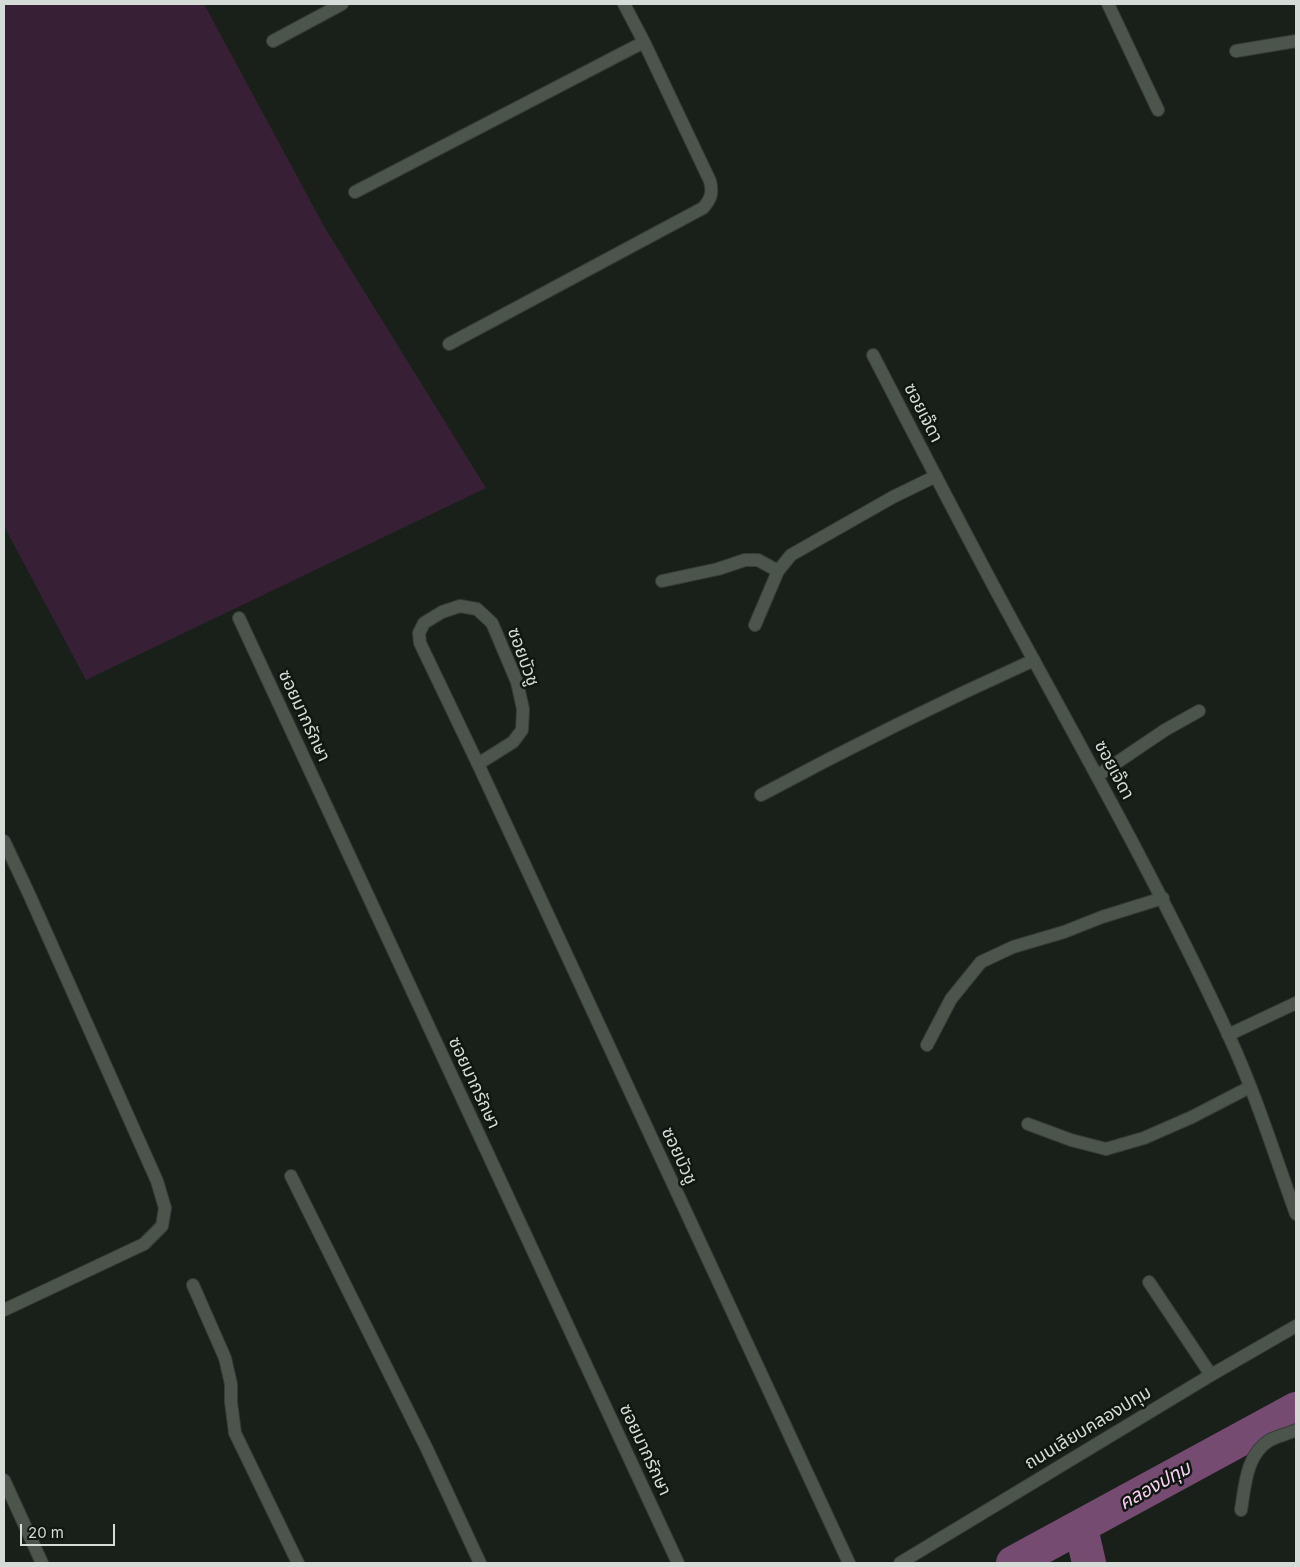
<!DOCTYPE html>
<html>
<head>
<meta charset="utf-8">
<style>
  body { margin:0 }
  #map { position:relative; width:1300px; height:1567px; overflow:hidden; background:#182019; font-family:Inter,sans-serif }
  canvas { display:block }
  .frame { position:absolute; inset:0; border:5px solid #d5dbd6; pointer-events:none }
  .scale { position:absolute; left:20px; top:1524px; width:95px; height:22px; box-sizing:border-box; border:2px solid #d5dbd6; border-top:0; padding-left:6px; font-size:15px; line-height:18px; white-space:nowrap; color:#d5dbd6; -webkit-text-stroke:4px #0f1710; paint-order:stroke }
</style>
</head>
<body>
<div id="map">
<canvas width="1300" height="1567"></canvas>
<div class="frame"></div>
<div class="scale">20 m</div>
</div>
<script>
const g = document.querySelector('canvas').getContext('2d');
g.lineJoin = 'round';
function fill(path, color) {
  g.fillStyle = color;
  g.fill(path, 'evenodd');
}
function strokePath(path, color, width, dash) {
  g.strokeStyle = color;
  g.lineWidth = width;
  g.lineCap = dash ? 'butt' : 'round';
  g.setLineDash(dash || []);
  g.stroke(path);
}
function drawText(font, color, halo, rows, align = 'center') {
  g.font = font + ' Inter,"Noto Sans Thai",sans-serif';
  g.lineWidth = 5;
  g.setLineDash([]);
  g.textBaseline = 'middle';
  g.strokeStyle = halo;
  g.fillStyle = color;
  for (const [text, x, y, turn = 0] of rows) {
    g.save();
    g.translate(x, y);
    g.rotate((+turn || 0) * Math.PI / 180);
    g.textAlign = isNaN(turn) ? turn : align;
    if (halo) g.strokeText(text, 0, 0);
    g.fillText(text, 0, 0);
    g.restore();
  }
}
const green = new Path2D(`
  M4 4H204L325 228 486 488 86 680 4 526Z`);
const canal = new Path2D(`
  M1081 1528 1089 1563
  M1013 1563 1296 1409`);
const lane = new Path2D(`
  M193 1285 225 1358 231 1384V1402L235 1433 298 1563`);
const street = new Path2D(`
  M1108 4 1158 110
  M273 41 342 4
  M1236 51 1296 41
  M355 192 644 42
  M449 344 703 208C711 199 713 193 710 181L644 42 624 4
  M873 355C917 440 961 526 1007 611 1083 751 1161 889 1228 1034 1255 1092 1274 1153 1296 1214
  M662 581 718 569 745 560H758L778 571
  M239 618 678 1563
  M755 625 778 571 791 555 893 497 936 476
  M478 764 513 742 522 730 523 709 517 682 492 623 477 609 460 606 442 612 424 623 419 633 420 643 478 764 849 1563
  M1097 776 1165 730 1199 711
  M761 795C850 747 941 702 1034 660
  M4 841 29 894 157 1181 165 1208 162 1226 144 1244 4 1310
  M1228 1035 1296 1003
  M927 1045 951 999 981 962 1013 947 1064 932 1102 917 1163 898
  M1028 1124 1071 1140 1106 1149 1144 1138 1192 1117 1250 1087
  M291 1176 427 1449 480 1563
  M1149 1282 1211 1375
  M4 1480 42 1563
  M1241 1510C1245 1486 1246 1454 1270 1440 1278 1436 1288 1434 1296 1430`);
const secondary = new Path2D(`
  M900 1563 1211 1375 1296 1326`);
const streetNames = [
  ["ซอยเจ๊ดา",923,413,63],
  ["ซอยบัวชู",523,657,70],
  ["ซอยมากรักษา",304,716,65],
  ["ซอยเจ๊ดา",1114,770,62],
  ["ซอยมากรักษา",474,1083,65],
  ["ซอยบัวชู",679,1156,65],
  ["ถนนเลียบคลองปทุม",1088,1428,-31],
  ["ซอยมากรักษา",645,1450,65]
];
const waterNames = [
  ["คลองปทุม",1155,1486,-29]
];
fill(green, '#372035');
strokePath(canal, '#764b72', 34);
strokePath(lane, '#363c37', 14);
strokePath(street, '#363c37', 14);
strokePath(secondary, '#363c37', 14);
strokePath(lane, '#4b554c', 12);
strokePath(street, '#4b554c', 12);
strokePath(secondary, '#4b554c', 12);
drawText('18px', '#d5dbd6', '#0f1710', streetNames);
drawText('italic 19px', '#fad0f4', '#0f1710', waterNames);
</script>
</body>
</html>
